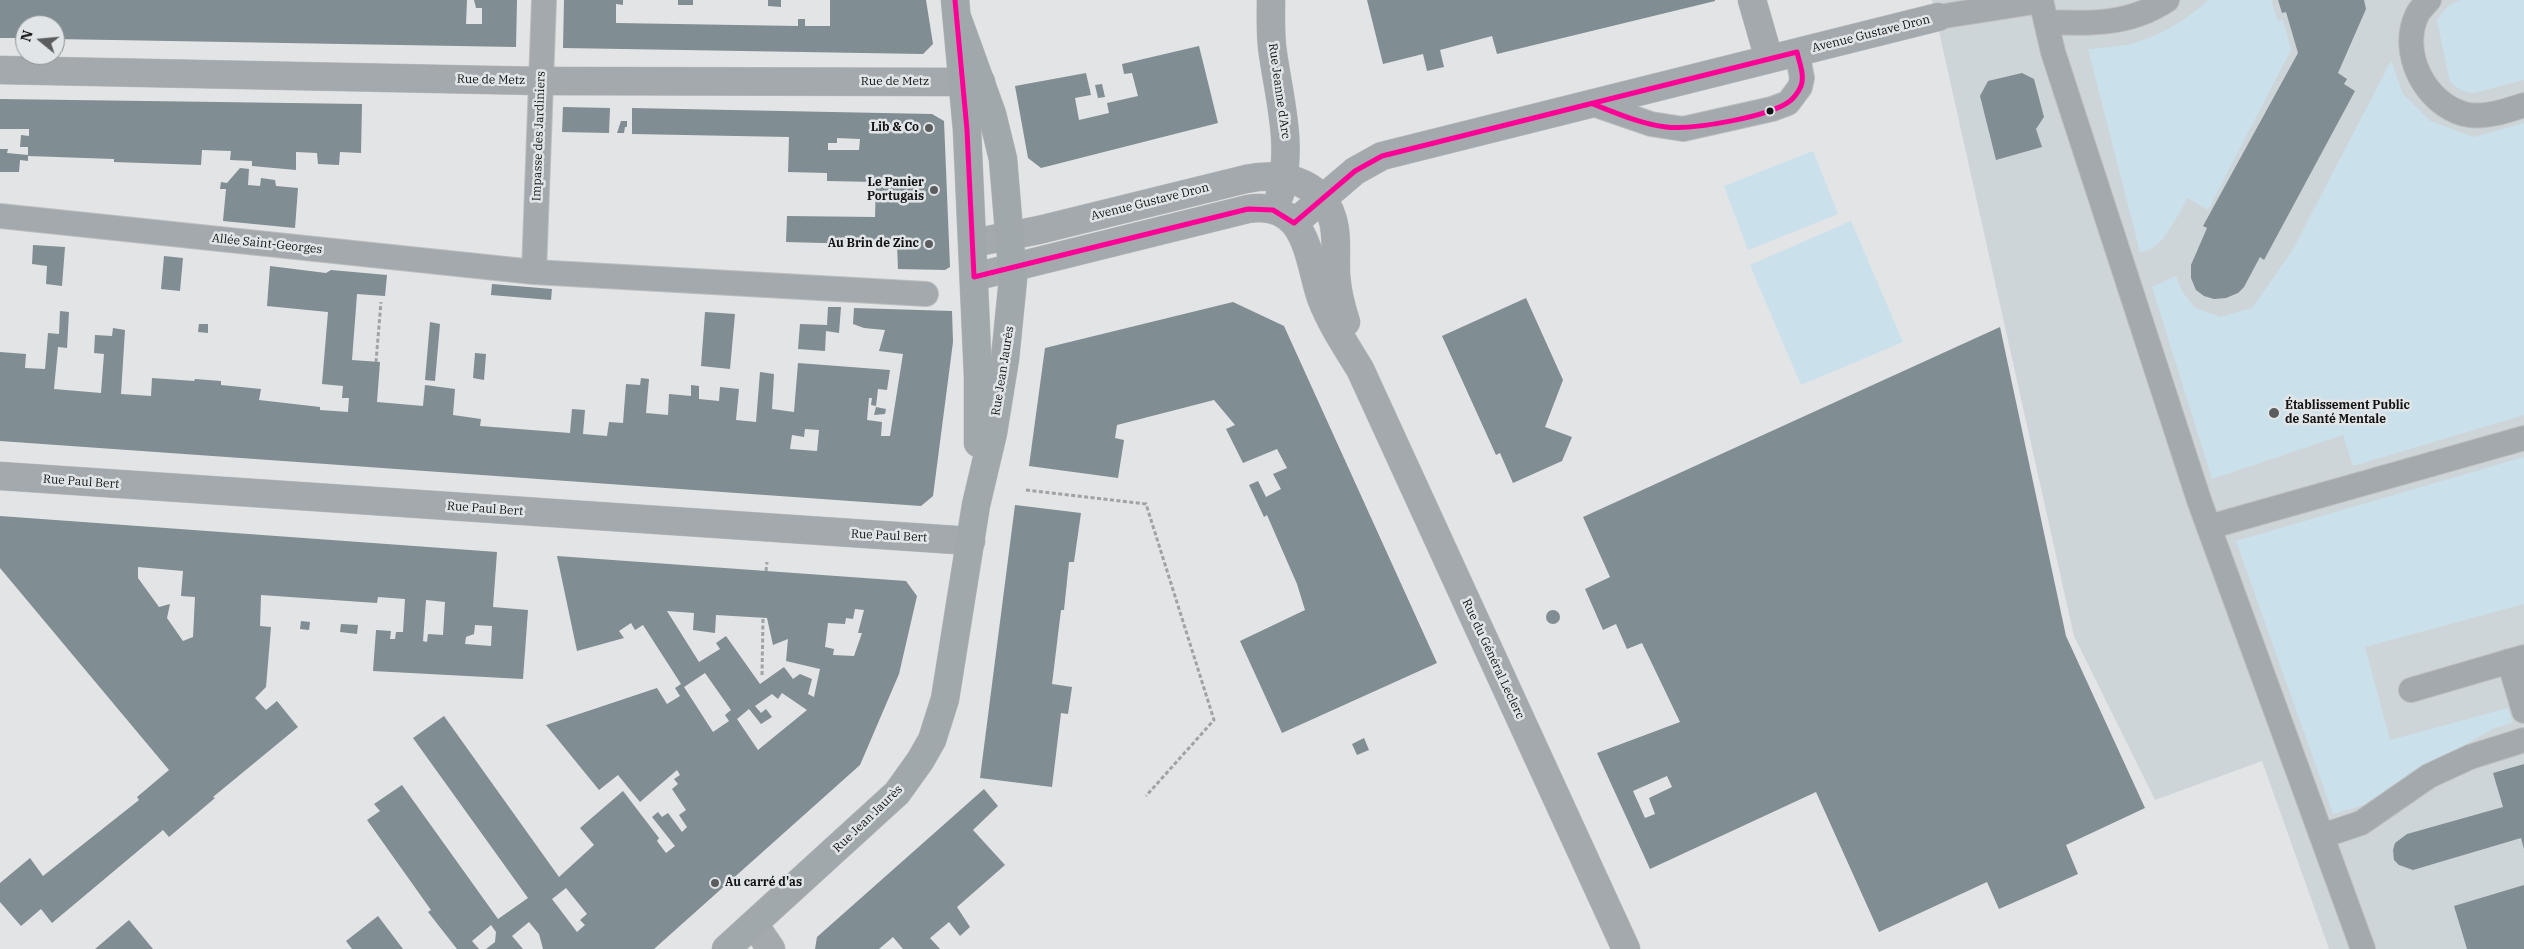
<!DOCTYPE html>
<html>
<head>
<meta charset="utf-8">
<style>
  body { margin:0 }
  #map { position:relative; width:2524px; height:949px; overflow:hidden; background:#e2e4e6; font-family:"IBM Plex Serif",serif }
  canvas { display:block }
  .north { position:absolute; left:15px; top:15px; width:50px; height:50px; box-sizing:border-box; background:#e1e5e7; border:1px solid #8e9193; border-radius:50%; rotate:287deg; font-size:14px; font-weight:700; line-height:20px; text-align:center; color:#121314 }
  .north::after { content:''; display:block; margin:auto; width:18px; height:22px; background:#5b5c5e; clip-path:polygon(50% 0,100% 100%,50% 72%,0 100%) }
</style>
</head>
<body>
<div id="map">
<canvas width="2524" height="949"></canvas>
<div class="north">N</div>
</div>
<script>
const g = document.querySelector('canvas').getContext('2d');
g.lineJoin = 'round';
function fill(path, color) {
  g.fillStyle = color;
  g.fill(path, 'evenodd');
}
function strokePath(path, color, width, dash) {
  g.strokeStyle = color;
  g.lineWidth = width;
  g.lineCap = dash ? 'butt' : 'round';
  g.setLineDash(dash || []);
  g.stroke(path);
}
function drawText(font, color, halo, rows, align = 'center') {
  g.font = font + ' "IBM Plex Serif",serif';
  g.lineWidth = 5;
  g.setLineDash([]);
  g.textBaseline = 'middle';
  g.strokeStyle = halo;
  g.fillStyle = color;
  for (const [text, x, y, turn = 0] of rows) {
    g.save();
    g.translate(x, y);
    g.rotate((+turn || 0) * Math.PI / 180);
    g.textAlign = isNaN(turn) ? turn : align;
    if (halo) g.strokeText(text, 0, 0);
    g.fillText(text, 0, 0);
    g.restore();
  }
}
const built = new Path2D(`
  M1932 0H2524V949H2329L2262 761 2155 800 2074 636Z`);
const green = new Path2D(`
  M2208 0H2271L2278 21 2283 20 2291 50 2208 210 2188 198C2176 216 2164 250 2140 252L2088 49C2101 48 2114 47 2127 45 2156 38 2187 20 2208 0Z
  M2460 0H2524V80L2474 93 2460 90 2450 82 2437 20 2448 6Z
  M2391 61 2403 94 2430 121 2474 137 2524 123V415L2353 466 2343 435 2212 479 2152 287 2176 276 2182 291 2194 307 2220 317 2252 308 2292 251Z
  M1813 151 1838 214 1748 250 1724 186Z
  M1851 221 1903 342 1801 385 1750 265Z
  M2524 457V604L2365 647 2390 740 2508 708 2512 723 2492 729 2364 805 2333 814 2236 541Z`);
const building = new Path2D(`
  M0 0H467L466 24H482V8H476L474 0H517L516 47 55 39V25H25V38H0Z
  M564 0H623V5L616 4V23L798 26V19H805V26H830V0H926L933 44 923 54 563 48Z
  M678 0H693V5H678Z
  M768 0H781V7L768 6Z
  M1367 0H1715V1L1497 54 1492 36 1440 50 1444 67 1427 71 1423 54 1383 64Z
  M2278 0H2364L2366 9 2338 73 2347 79 2344 84 2355 91 2264 260 2260 257 2244 287 2238 293 2226 298 2214 299 2204 296 2196 290 2191 278V265L2207 228 2203 226 2298 53 2286 12 2282 13Z
  M1199 46 1218 123 1041 168 1028 158 1015 86 1086 73 1091 95 1075 98 1079 120 1109 113 1107 103 1138 96 1132 73 1124 74 1122 64Z
  M2022 73 2034 79 2044 117 2036 129 2042 147 1996 160 1980 96 1988 81Z
  M1102 84 1105 97 1098 98 1095 85Z
  M0 99 362 104 361 153 340 152 339 165 318 164 317 153 296 152V170L252 166V161L230 160 231 151 202 150 201 165 114 162V159L28 156V147H20L21 135 29 136V129H0Z
  M563 107 610 108 609 133 562 132Z
  M632 108 932 114 944 121 950 267 945 270 898 269 897 245 786 242 787 216 875 217 876 182 827 181V173L788 172 789 137 632 134ZM837 138 860 139 859 150H828V143H837Z
  M621 121H627V127H625L624 133H617Z
  M0 149H8L7 153 28 155V161L20 160 19 172H0Z
  M240 168 249 169 248 185 260 186 261 178 275 180 276 186 298 188 295 228 223 221 226 189H220L221 182 227 183Z
  M33 245 65 247 62 286 46 284 47 266 32 264Z
  M164 256 183 258 180 291 161 289Z
  M270 266 326 273 331 270 387 275 385 296 357 294 352 360 380 362 377 402 423 406 425 385 455 389 453 415 481 419 480 426 570 433 572 409 585 410 583 434 607 436 609 422 623 423 626 384 640 385 641 378 649 379 646 413 668 415 669 394 691 396V385L699 386V399L719 401 720 387 739 389 736 420 756 422 760 372 774 374 772 409 794 412 798 363 890 370 887 390 878 389 876 406 871 405 872 398H869L867 420 882 422 881 436H890L903 354 879 351 885 330 864 328 853 324 854 308 952 311 953 342 933 496 921 506 0 441V352L26 354 25 368 45 369 48 333 59 334 60 311 69 312 67 348 58 347 54 389 101 393 104 354 94 353 95 335 112 336 113 328 125 330 121 394 151 396 152 378 194 381 195 379 221 381V385L261 389 259 400 320 407V410L348 412 349 398H342L343 386 322 384 328 312 267 306ZM805 429 819 430 817 451 790 449 792 435 804 437Z
  M492 284 552 289 551 300 491 295Z
  M1526 298 1563 380 1545 427 1572 437 1562 461 1513 483 1500 453 1496 455 1442 336Z
  M1233 302 1284 326 1437 663 1282 733 1240 641 1305 610 1297 584 1267 515 1264 517 1249 485 1258 481 1266 497 1281 489 1273 474 1287 468 1277 449 1243 463 1226 429 1235 425 1214 400 1117 425 1115 438 1124 440 1118 478 1029 466 1045 348Z
  M828 307H841L839 333 826 331 825 351 798 349 800 324 827 325Z
  M705 312 735 314 730 369 701 366Z
  M430 322 440 324 435 381 425 380Z
  M199 324H208V333L198 332Z
  M2000 327 2066 636 2145 808 2066 845 2078 874 1999 909 1987 882 1879 932 1816 792 1650 869 1597 753 1680 722 1642 643 1627 649 1616 624 1603 630 1585 589 1610 577 1583 517ZM1667 776 1672 787 1649 798 1655 814 1645 818 1633 791Z
  M475 353 486 354 484 380 473 378Z
  M876 407 886 409 885 414 874 415Z
  M1015 505 1081 513 1074 562H1069L1064 610H1061L1052 684 1072 687 1068 714 1061 713 1052 787 980 778Z
  M0 516 497 552 493 607 528 610 523 679 373 671 376 630 391 631 390 639H395L396 632H403L405 599 378 597 377 603 261 595 260 626 271 627 266 687 255 698 266 710 277 701 298 727 213 797 215 798 169 837 163 830 52 923 41 909 21 926 0 902V883L30 858 43 876 139 800 137 797 169 770 0 568ZM138 567 183 571 181 596 195 597 193 637 183 641 167 618 170 604 159 607 138 578ZM426 600 445 602 443 635 428 634 427 642 423 641ZM475 625 492 626 491 646 465 644 466 637 474 634Z
  M557 556 906 581 917 596 899 674 860 765 654 949H543L539 934 529 922 512 936 523 949H486L495 942 496 932 491 925 472 941 479 949H457L428 912 431 910 367 820 380 811 374 804 402 785 498 919 528 898 413 738 444 716 559 877 594 845 580 828 623 791 659 838 657 841 666 853 675 846 652 817 658 812 662 817 668 813 682 832 687 827 679 815 686 810 672 789 678 784 674 779 680 775 677 770 640 802 618 775 599 790 546 725 657 688 667 704 680 696 675 688 681 684 643 625 635 630 631 623 619 631 624 638 577 651ZM855 609 864 610 858 633H862L854 656 833 655 834 649 825 647 828 623 845 624 846 618 853 619ZM667 611 694 613 693 630 715 633 716 615 767 618 773 645 788 639 786 661 820 669 814 697 808 694 812 679 800 674 793 679 784 667 760 684 726 636 716 643 720 649 699 662ZM705 673 731 710 725 715 729 721 713 732 684 687ZM782 693 807 710 758 750 737 719 749 709 761 724 772 717 766 709 761 713 755 706 772 694 778 699ZM566 888 587 914 580 920 585 925 577 932 552 899Z
  M1546 617a7 7 0 1 1 14 0a7 7 0 1 1-14 0Z
  M301 621 310 622 309 630 300 629Z
  M341 624 358 625 357 634 340 632Z
  M1364 738 1369 750 1357 755 1352 744Z
  M2524 764V849L2521 838 2413 870 2399 865 2394 860 2393 850 2395 843 2407 834 2503 807 2493 773Z
  M984 789 998 806 973 830 1005 865 957 907 970 927 960 936 949 922 930 938 940 949H903L893 937 879 949H815L817 937Z
  M2524 885V949H2467L2454 906Z
  M378 916 403 949H352L346 941Z
  M129 920 153 949H95Z`);
const path = new Path2D(`
  M376 362 381 302
  M1026 490 1146 504 1214 720 1146 796
  M766 571 767 562
  M762 675 763 618`);
const lane = new Path2D(`
  M2041 0 2053 52 2200 503 2363 949
  M2429 0C2425 5 2419 10 2417 15 2399 53 2425 103 2464 114 2482 119 2506 111 2524 105
  M1938 17 2041 1
  M2046 22C2089 24 2130 25 2167 0
  M1593 104 1651 124 1683 129 1772 109 1788 103 1800 87 1802 78 1797 52
  M0 216 534 272 926 294
  M534 272 544 0
  M2209 527 2524 438
  M2509 661 2524 711
  M2411 690 2524 657
  M2322 836 2361 823 2429 776 2470 757 2524 740`);
const street = new Path2D(`
  M1271 0C1271 18 1270 36 1273 54 1280 102 1293 146 1280 194
  M1752 0 1769 59
  M0 70 540 81 981 82
  M1294 223 1355 171 1382 156 1938 17
  M973 243 1039 230 1246 179C1279 172 1320 180 1332 217 1338 235 1335 255 1336 274 1337 290 1341 307 1346 322
  M974 277 1248 209C1265 206 1282 209 1294 223 1310 242 1313 275 1321 298 1331 324 1346 346 1360 369L1626 949
  M0 476 971 541
  M754 924 771 949`);
const secondary = new Path2D(`
  M955 0 967 130 978 376V443
  M726 949 897 793 920 761 932 740 945 699 976 505 993 433 1005 359 1013 279 1003 159 992 114 958 20`);
const bus1 = new Path2D(`
  M955 0 967 130 974 277 1248 209 1273 210 1294 223 1355 171 1382 156 1797 52C1799 62 1805 75 1801 86 1799 91 1794 98 1790 101 1769 117 1693 130 1666 127 1641 124 1616 113 1593 104`);
const markers = [
  [1770,111,4.5,"#121314"],
  [929,128,5,"#5b5c5e"],
  [934,190,5,"#5b5c5e"],
  [929,244,5,"#5b5c5e"],
  [2274,413,6,"#5b5c5e"],
  [715,883,5,"#5b5c5e"]
];
const streetNames = [
  ["Avenue Gustave Dron",1871,34,-14],
  ["Rue de Metz",491,80,1],
  ["Rue de Metz",895,82],
  ["Rue Jeanne d'Arc",1279,91,82],
  ["Impasse des Jardiniers",539,136,-88],
  ["Avenue Gustave Dron",1150,202,-14],
  ["Allée Saint-Georges",267,244,6],
  ["Rue Jean Jaurès",1003,371,-81],
  ["Rue Paul Bert",81,482,4],
  ["Rue Paul Bert",485,509,4],
  ["Rue Paul Bert",889,536,3],
  ["Rue du Général Leclerc",1493,659,65],
  ["Rue Jean Jaurès",868,819,-44]
];
const poiNames = [
  ["Lib & Co",919,128],
  ["Le Panier",924,183],
  ["Portugais",924,197],
  ["Au Brin de Zinc",919,244],
  ["Établissement Public",2285,406,"left"],
  ["de Santé Mentale",2285,420,"left"],
  ["Au carré d'as",725,883,"left"]
];
fill(built, '#ced5d8');
fill(green, '#cae0eb');
fill(building, '#808d92');
strokePath(lane, '#bdbebf', 26);
strokePath(street, '#bdbebf', 29);
strokePath(secondary, '#bdbebf', 29);
strokePath(path, '#9ea3a6', 3, [4, 2.5]);
strokePath(lane, '#a3a9ad', 24);
strokePath(street, '#a3a9ad', 28);
strokePath(secondary, '#a1a8ac', 28);
strokePath(bus1, '#ff0096', 5);
for (const [x, y, r, color] of markers) {
  const dot = new Path2D();
  dot.arc(x, y, r, 0, 2 * Math.PI);
  g.fillStyle = color;
  g.fill(dot);
  strokePath(dot, '#e1e5e7', 2);
}
drawText('12px', '#121314', '#e1e5e7', streetNames);
drawText('bold 12px', '#121314', '#e1e5e7', poiNames, 'right');
</script>
</body>
</html>
